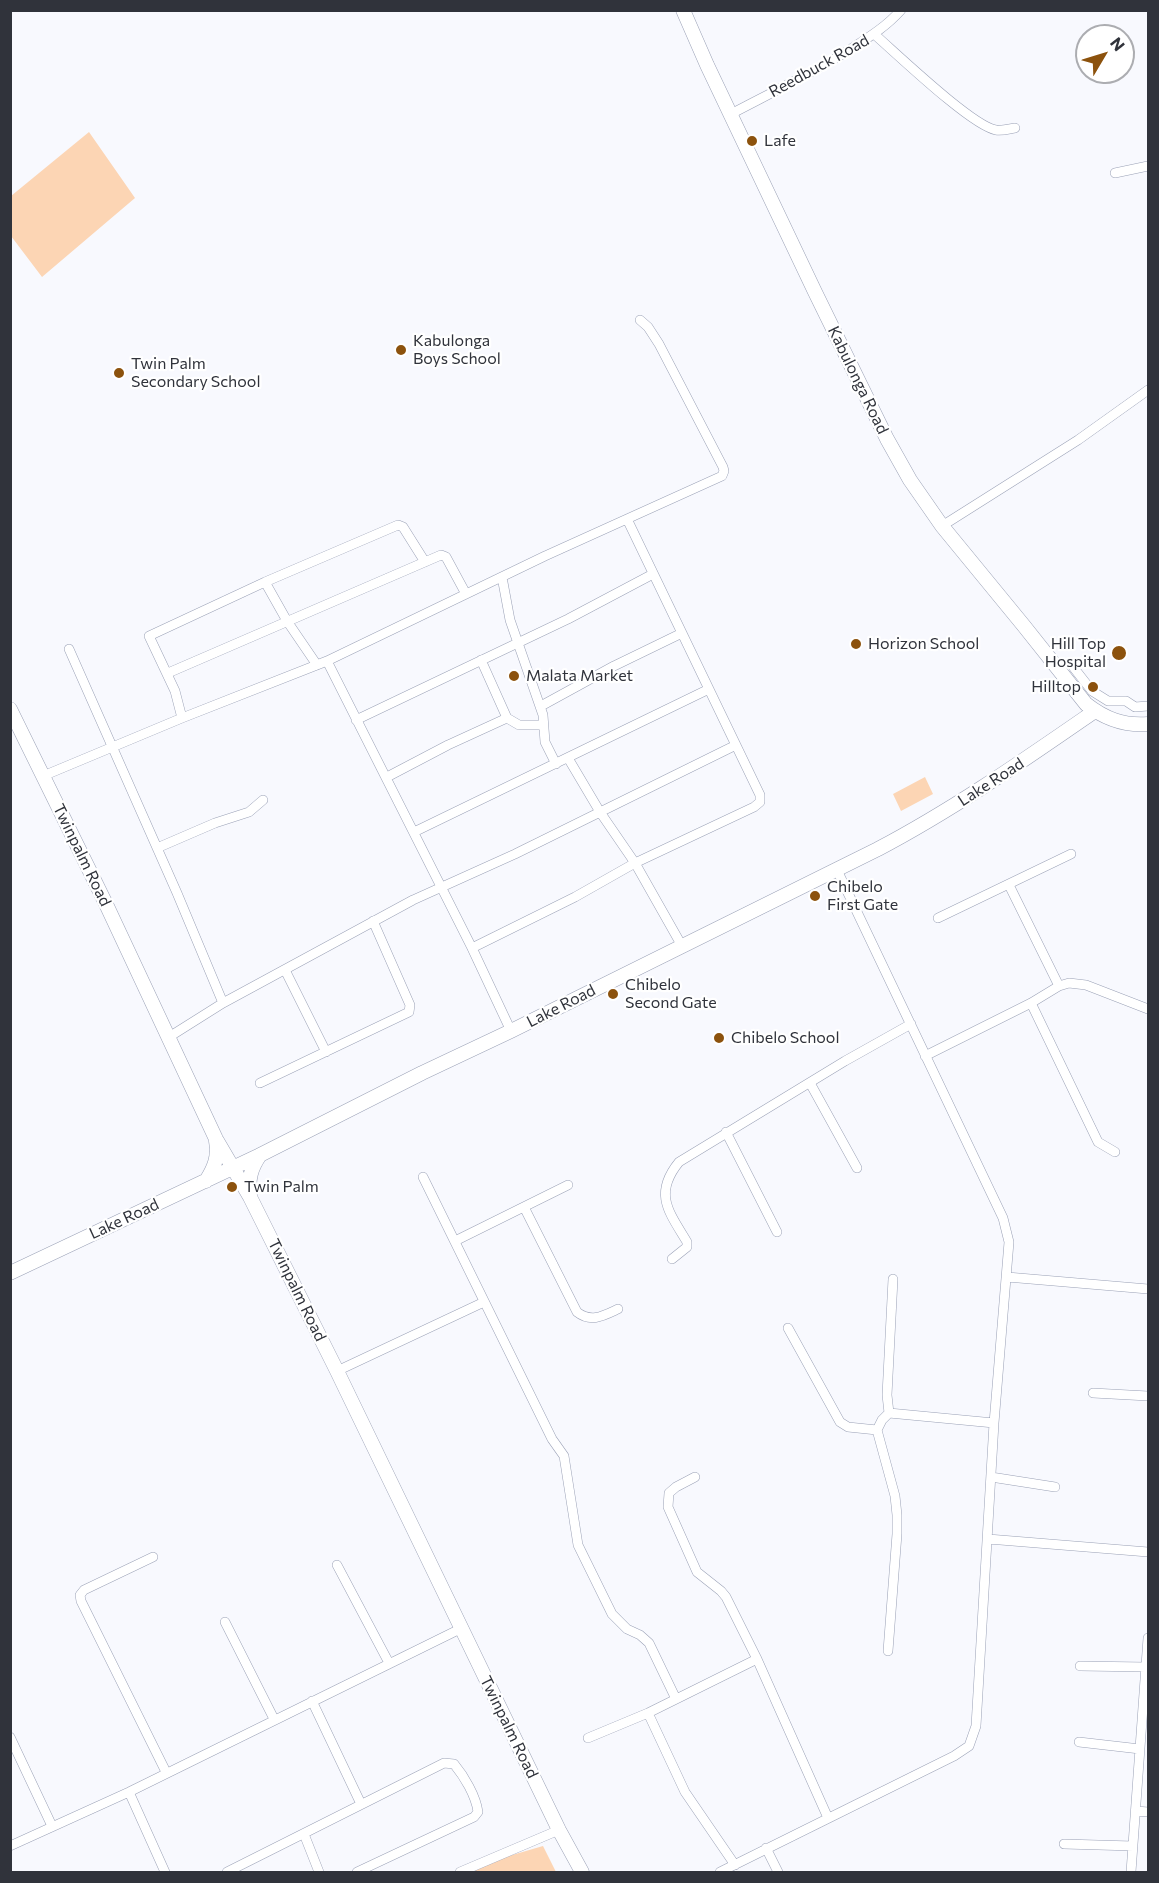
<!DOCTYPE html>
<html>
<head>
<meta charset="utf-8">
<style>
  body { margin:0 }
  #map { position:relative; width:1159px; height:1883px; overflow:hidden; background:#f8f9fe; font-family:Commissioner,sans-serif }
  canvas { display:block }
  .frame { position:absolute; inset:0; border:12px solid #30333b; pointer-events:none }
  .north { position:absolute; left:1075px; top:24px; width:60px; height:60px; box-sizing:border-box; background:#fff; border:2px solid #acadb1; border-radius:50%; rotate:52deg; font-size:16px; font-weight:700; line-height:24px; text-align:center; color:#30333b }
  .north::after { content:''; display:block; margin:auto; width:21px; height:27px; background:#8c520d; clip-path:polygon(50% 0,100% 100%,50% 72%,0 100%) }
</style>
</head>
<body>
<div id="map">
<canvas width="1159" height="1883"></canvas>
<div class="frame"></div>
<div class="north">N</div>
</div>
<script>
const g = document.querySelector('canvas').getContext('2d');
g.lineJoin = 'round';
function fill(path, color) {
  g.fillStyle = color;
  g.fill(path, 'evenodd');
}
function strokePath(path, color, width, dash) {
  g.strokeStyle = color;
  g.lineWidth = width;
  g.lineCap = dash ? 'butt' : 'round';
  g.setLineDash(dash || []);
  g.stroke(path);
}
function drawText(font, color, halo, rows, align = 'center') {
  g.font = font + ' Commissioner,sans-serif';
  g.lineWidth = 4.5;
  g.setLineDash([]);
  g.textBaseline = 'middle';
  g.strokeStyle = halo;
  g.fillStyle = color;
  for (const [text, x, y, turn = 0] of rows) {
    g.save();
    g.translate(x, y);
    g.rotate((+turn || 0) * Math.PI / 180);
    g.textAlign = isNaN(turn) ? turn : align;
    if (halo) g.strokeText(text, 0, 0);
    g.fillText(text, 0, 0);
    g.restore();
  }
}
const green = new Path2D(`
  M89 132 135 198 42 277 11 236V196Z
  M925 777 933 794 901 811 893 794Z
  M543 1846 556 1872H471L502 1858Z`);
const street = new Path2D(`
  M874 34C897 54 972 126 996 130 1002 131 1009 129 1015 128
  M731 114C769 94 808 75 846 52 866 39 885 28 901 10
  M1115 173 1148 166
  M942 526 1078 440 1148 390
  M502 577 510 620 543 715 545 742 556 764
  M265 582 287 621 317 665
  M69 649 177 893 223 1003
  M481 660 507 718 519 725H543
  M327 661 472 948 511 1031
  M1074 668 1092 691 1108 701H1126L1135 707 1148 706
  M168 673 441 555 446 557 466 594
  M541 706 614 666 682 633
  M182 718 175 691 149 636 265 582 398 525 403 527 425 562
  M356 720 568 619 653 574
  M568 758 600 812 635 863 682 946
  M43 776 182 718 327 661 545 556 722 476 724 471 723 467 659 344 648 327 640 320
  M387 777 448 745 507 718
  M414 832 709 689
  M157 848 215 823 249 812 263 800
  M1009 885 1059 986
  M938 918 1071 854
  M472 948 575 897 635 863 754 807 760 802V795L627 519
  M285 970 326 1052
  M1031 1003 1098 1142 1115 1152
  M169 1037 223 1003 413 900 515 854 736 745
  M925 1056 1031 1003 1059 986 1069 983 1086 985 1148 1009
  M260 1083 409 1012 410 1005 373 921
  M810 1083 857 1168
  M726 1132 777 1232
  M423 1177 552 1439 564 1456 578 1545 612 1614 627 1629 640 1635 649 1643 676 1699
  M524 1207 577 1312C591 1323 603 1316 618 1309
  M455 1241 568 1185
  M672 1259 687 1247V1242C669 1212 653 1194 679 1162L845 1061 911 1024
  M1007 1277 1148 1289
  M788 1328 840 1422 848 1427 877 1430
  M337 1371 484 1302
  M1093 1393 1148 1396
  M889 1413 887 1395 893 1279
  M695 1477 676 1487 669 1493 668 1507 697 1572 721 1591 726 1597 757 1659 828 1818
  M991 1477 1055 1487
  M988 1539 1148 1552
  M153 1557 84 1590 80 1595 81 1601 166 1772
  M337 1565 389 1663
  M225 1622 274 1719
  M888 1651 897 1534V1515L895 1496 877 1430 882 1420 889 1413 994 1423
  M1080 1666 1146 1667
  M312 1701 361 1804
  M648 1713 685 1792 735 1865
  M10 1737 52 1826
  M588 1738 648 1713 757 1659
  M1079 1742 1140 1749
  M129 1792 165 1872
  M1136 1811 1148 1812
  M304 1834 319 1872
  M1064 1844 1133 1846
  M10 1846 129 1792 462 1628
  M766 1848 778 1872
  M227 1872 444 1763 454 1764C464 1776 476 1796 478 1812L474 1817 357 1872
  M460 1872 559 1830
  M720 1872 954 1756 969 1746 976 1726 994 1423 1009 1242 1003 1218 837 870
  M1131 1872 1148 1638`);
const secondary = new Path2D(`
  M683 10 707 65 815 292 887 439 910 480 942 526 1024 626 1086 704C1105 719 1124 726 1148 724
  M10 709 106 904 216 1139 250 1197 337 1371 559 1830 582 1872
  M206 1181C214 1168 219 1157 216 1141
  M250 1195C248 1179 251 1168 260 1155
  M10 1273 260 1155 422 1073 511 1031 878 849C954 809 1024 760 1095 711`);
const markers = [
  [752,141,6,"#8c520d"],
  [401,350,6,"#8c520d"],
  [119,373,6,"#8c520d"],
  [856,644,6,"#8c520d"],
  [1119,653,8,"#8c520d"],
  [514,676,6,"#8c520d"],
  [1093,687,6,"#8c520d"],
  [815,896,6,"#8c520d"],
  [613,994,6,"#8c520d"],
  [719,1038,6,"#8c520d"],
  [232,1187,6,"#8c520d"]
];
const streetNames = [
  ["Reedbuck Road",819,66,-29],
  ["Kabulonga Road",858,380,64],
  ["Lake Road",991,782,-33],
  ["Twinpalm Road",82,855,64],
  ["Lake Road",561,1006,-27],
  ["Lake Road",124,1219,-25],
  ["Twinpalm Road",297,1290,64],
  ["Twinpalm Road",509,1727,64]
];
const poiNames = [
  ["Lafe",764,141],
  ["Kabulonga",413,341],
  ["Boys School",413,359],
  ["Twin Palm",131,364],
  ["Secondary School",131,382],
  ["Horizon School",868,644],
  ["Hill Top",1106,644,"right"],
  ["Hospital",1106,662,"right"],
  ["Malata Market",526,676],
  ["Hilltop",1081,687,"right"],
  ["Chibelo",827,887],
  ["First Gate",827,905],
  ["Chibelo",625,985],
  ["Second Gate",625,1003],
  ["Chibelo School",731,1038],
  ["Twin Palm",244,1187]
];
fill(green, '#fcd5b4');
strokePath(street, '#9aa1b6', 10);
strokePath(secondary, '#9aa1b6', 15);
strokePath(street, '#fff', 9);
strokePath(secondary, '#fff', 14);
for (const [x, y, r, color] of markers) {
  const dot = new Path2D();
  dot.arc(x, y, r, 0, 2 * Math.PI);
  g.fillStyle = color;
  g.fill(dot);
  strokePath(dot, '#fff', 2);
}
drawText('16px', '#30333b', '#fff', streetNames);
drawText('16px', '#30333b', '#fff', poiNames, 'left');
</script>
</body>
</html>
